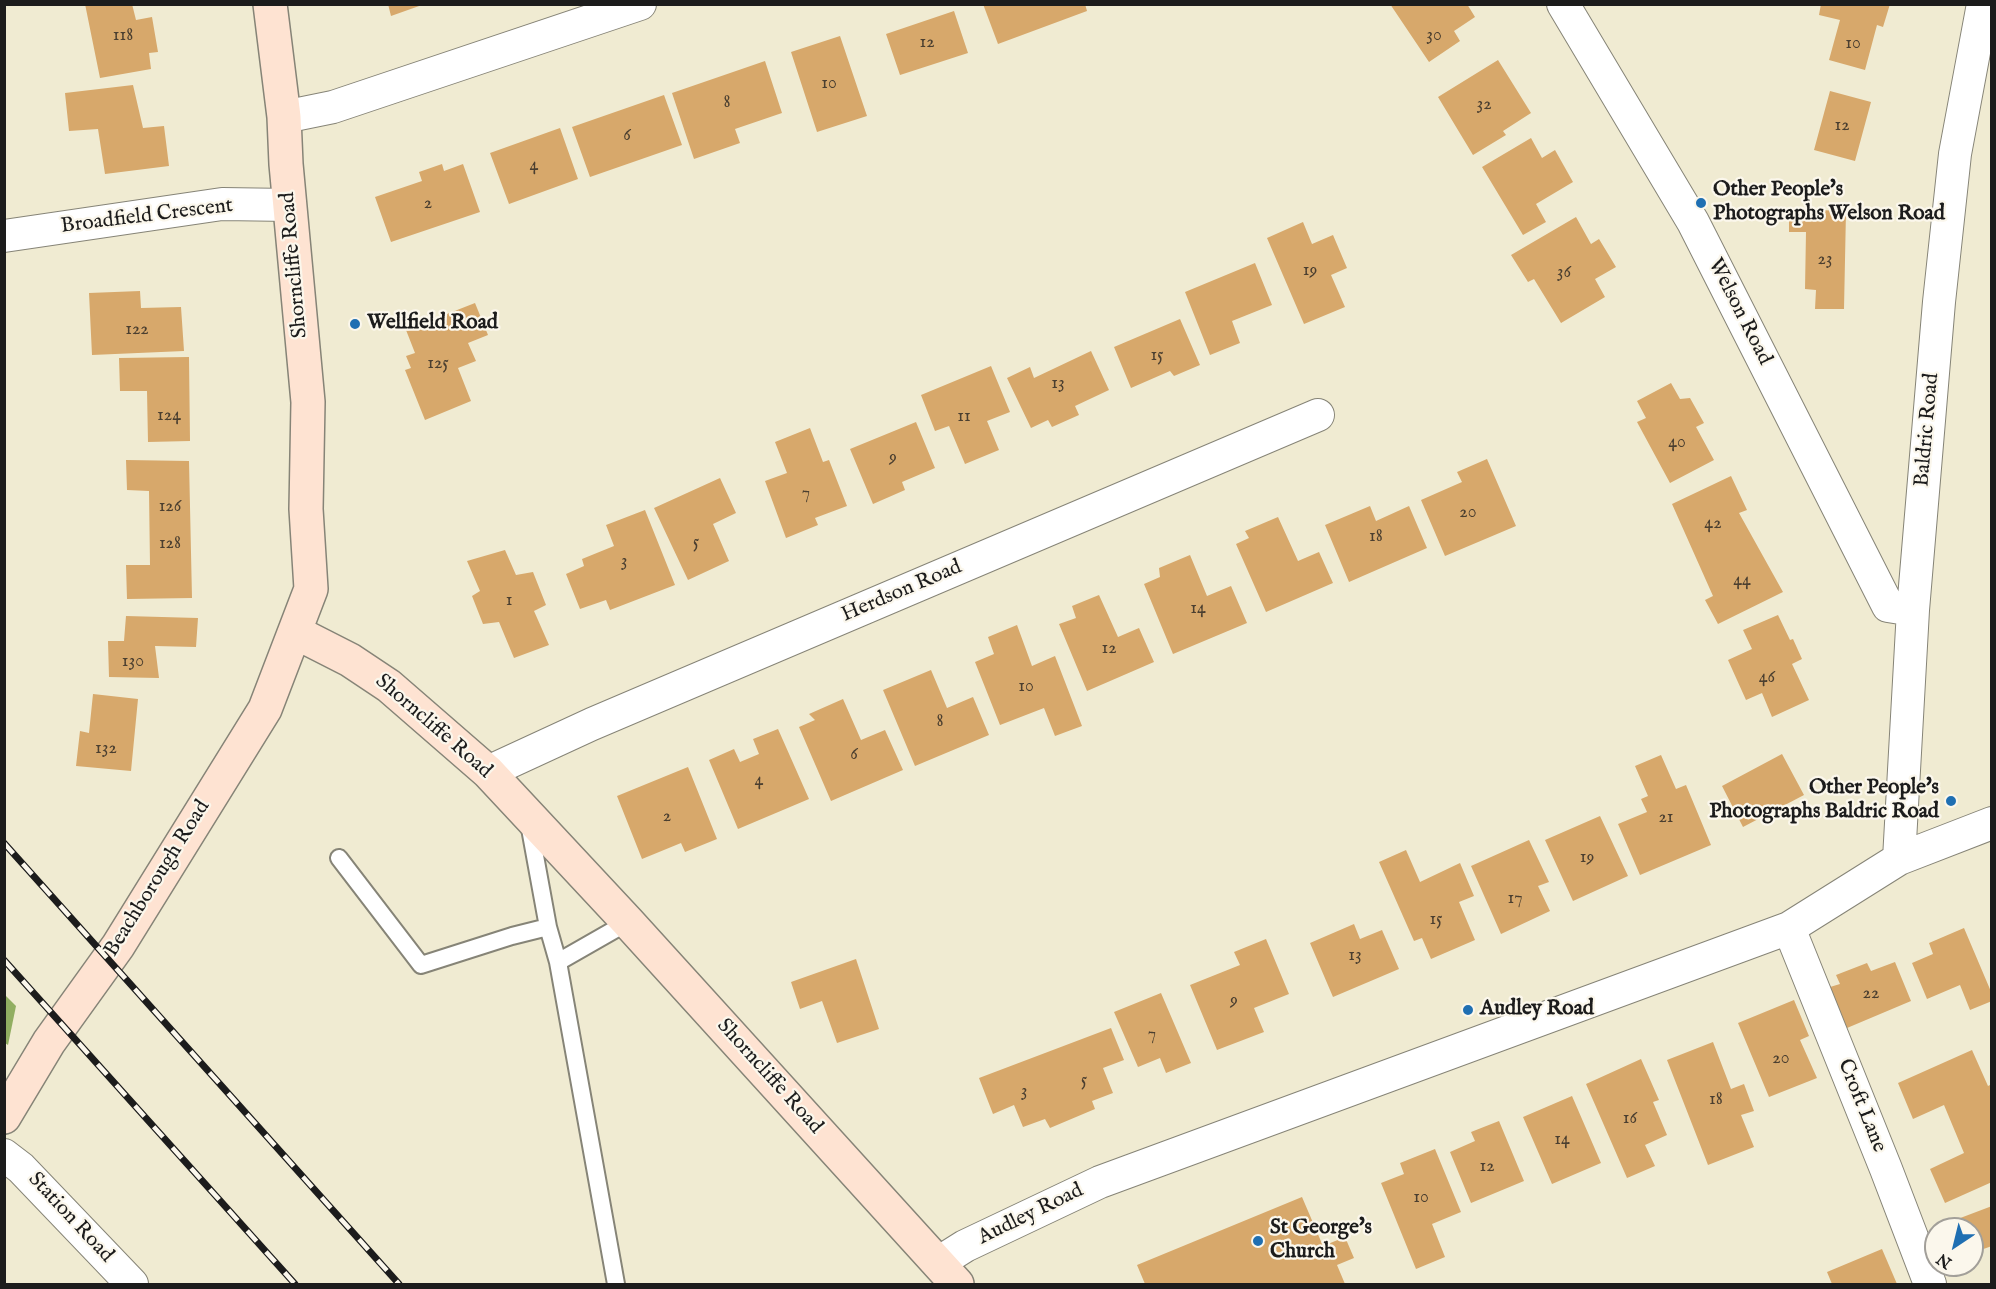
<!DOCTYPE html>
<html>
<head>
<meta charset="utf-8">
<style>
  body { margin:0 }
  #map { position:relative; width:1996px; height:1289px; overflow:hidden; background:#f0ebd2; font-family:"IM FELL English",serif }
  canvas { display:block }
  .frame { position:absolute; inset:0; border:6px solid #1c1c1c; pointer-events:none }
  .north { position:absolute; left:1924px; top:1217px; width:60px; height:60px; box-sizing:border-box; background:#fbf7ec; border:2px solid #a29f99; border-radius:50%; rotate:215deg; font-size:16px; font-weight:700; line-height:24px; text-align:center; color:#1c1c1c }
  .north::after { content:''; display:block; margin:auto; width:21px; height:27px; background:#1f6fb2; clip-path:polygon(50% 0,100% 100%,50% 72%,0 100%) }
</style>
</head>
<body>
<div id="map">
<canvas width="1996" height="1289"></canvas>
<div class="frame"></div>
<div class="north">N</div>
</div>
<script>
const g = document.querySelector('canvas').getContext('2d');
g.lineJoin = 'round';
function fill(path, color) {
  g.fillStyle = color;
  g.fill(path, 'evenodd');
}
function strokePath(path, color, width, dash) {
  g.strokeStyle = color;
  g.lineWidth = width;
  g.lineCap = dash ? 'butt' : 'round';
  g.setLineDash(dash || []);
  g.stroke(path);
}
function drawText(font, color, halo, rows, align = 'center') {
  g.font = font + ' "IM FELL English",serif';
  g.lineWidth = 4.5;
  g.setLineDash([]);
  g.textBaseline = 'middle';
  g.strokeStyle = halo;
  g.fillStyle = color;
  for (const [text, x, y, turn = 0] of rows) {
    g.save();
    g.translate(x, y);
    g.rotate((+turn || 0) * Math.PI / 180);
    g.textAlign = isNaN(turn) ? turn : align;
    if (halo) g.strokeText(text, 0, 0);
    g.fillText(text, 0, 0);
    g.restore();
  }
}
const forest = new Path2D(`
  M4 994 16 1006 8 1045 5 1043Z`);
const building = new Path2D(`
  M85 4H132L136 20 152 17 158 52 149 53 151 69 100 78Z
  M388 4H422V5L391 16Z
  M983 4H1085L1087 11 998 44Z
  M1390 4H1467L1475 17 1454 31 1460 41 1429 62Z
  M1821 4H1890L1883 27 1877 25 1865 70 1829 60 1840 20 1819 15Z
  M954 11 968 53 900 75 886 34Z
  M840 36 867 116 817 132 791 52Z
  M1498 60 1531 113 1503 131 1506 135 1473 155 1438 97Z
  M765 61 782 113 735 129 740 143 694 159 672 93Z
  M133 85 143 128 164 126 169 166 105 174 98 129 69 131 65 93Z
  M1830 91 1871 102 1855 161 1814 150Z
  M664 95 682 145 590 177 572 127Z
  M560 128 578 179 509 204 490 153Z
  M1531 138 1542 158 1555 150 1573 182 1536 204 1546 222 1523 235 1482 167Z
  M442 164 444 171 463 164 480 212 391 242 375 197 422 181 419 172Z
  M1789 209 1846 211 1844 309H1815L1816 290 1805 289 1806 232H1789Z
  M1576 217 1591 244 1599 239 1616 267 1595 279 1605 297 1561 323 1534 279 1528 282 1511 255Z
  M1303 222 1312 244 1333 235 1347 268 1331 275 1345 307 1304 324 1267 238Z
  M1255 263 1272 305 1232 321 1240 343 1210 355 1185 292Z
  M140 291 141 308 181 307 184 351 92 355 89 293Z
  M475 303 488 335 468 343 476 361 458 368 471 401 425 420 405 370 411 368 406 356 415 353 406 330Z
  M1180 319 1200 365 1174 376 1170 371 1131 388 1114 347Z
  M1091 351 1109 390 1075 406 1079 415 1052 427 1048 420 1031 428 1007 378 1030 367 1034 378Z
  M189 357 190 441 148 442 147 391H120L119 358Z
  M991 366 1010 412 987 421 999 450 965 464 949 426 935 431 921 395Z
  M1671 383 1680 399 1690 398 1704 423 1696 427 1714 460 1670 483 1637 422 1646 418 1637 401Z
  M916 422 935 468 902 482 905 490 873 504 850 449Z
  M810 428 823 462 829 460 847 506 815 518 818 525 786 538 765 481 787 473 775 442Z
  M1487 459 1516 526 1445 556 1421 500 1462 482 1457 472Z
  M126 460 189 461 192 598 127 599 126 565H150L149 491 127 490Z
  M1731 476 1747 510 1739 513 1783 592 1718 624 1705 600 1713 596 1672 504Z
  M720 478 736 513 713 524 729 561 688 580 654 508Z
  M1370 506 1376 521 1409 506 1427 548 1349 582 1325 525Z
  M645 510 675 585 610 610 606 600 580 609 566 574 584 566 582 559 614 546 606 525Z
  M1278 517 1298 561 1319 552 1333 583 1266 612 1236 544 1249 538 1245 531Z
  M505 550 516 575 533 572 546 605 534 611 549 645 514 658 499 622 483 624 472 596 480 591 467 561Z
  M1190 555 1207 596 1231 586 1247 623 1173 654 1144 584 1160 577 1159 568Z
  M1099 595 1118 637 1139 628 1154 662 1087 691 1059 624 1076 618 1072 606Z
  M1778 615 1790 640 1793 639 1802 659 1792 664 1809 700 1772 717 1762 693 1746 700 1728 660 1752 649 1743 630Z
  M126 616 198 618 196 647 155 646 159 678 109 677 108 641H124Z
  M1017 625 1032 666 1055 656 1082 726 1055 736 1044 708 1000 725 975 662 994 654 988 637Z
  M931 670 947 708 973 697 989 735 915 766 883 690Z
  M93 694 138 699 131 771 76 766 80 731 89 733Z
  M843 699 861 740 885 730 903 770 831 801 799 727 815 720 809 714Z
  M778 729 809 799 738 829 709 760 734 749 740 762 759 754 753 739Z
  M1782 754 1804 795 1743 827 1722 786Z
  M1661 755 1676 789 1686 785 1711 845 1640 875 1618 824 1647 812 1641 799 1648 796 1635 766Z
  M688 767 717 839 685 852 681 843 642 859 617 796Z
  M1600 816 1628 876 1573 901 1545 840Z
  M1529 840 1549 882 1538 886 1550 911 1501 934 1471 866Z
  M1406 850 1420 882 1460 863 1474 896 1459 902 1475 940 1431 959 1422 938 1414 941 1379 862Z
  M1354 924 1360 939 1382 930 1399 969 1333 997 1310 943Z
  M1964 928 1992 994V1001L1970 1010 1960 985 1927 999 1912 963 1933 954 1929 943Z
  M1266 939 1289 994 1254 1008 1264 1032 1217 1050 1190 985 1240 965 1234 952Z
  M856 959 879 1029 837 1043 822 1001 800 1009 791 982Z
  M1895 962 1911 1001 1847 1028 1830 987 1840 984 1836 975 1867 963 1871 971Z
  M1161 993 1191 1063 1166 1073 1160 1058 1138 1067 1114 1012Z
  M1794 1000 1809 1036 1800 1040 1817 1078 1769 1097 1738 1023Z
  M1111 1028 1124 1060 1103 1068 1113 1093 1092 1101 1095 1109 1050 1128 1045 1119 1023 1127 1014 1105 993 1114 979 1078Z
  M1713 1042 1731 1089 1744 1084 1754 1111 1741 1115 1754 1147 1708 1165 1667 1060Z
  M1972 1050 1988 1086 1992 1084V1182L1945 1203 1930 1169 1964 1153 1944 1105 1913 1119 1898 1083Z
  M1641 1059 1659 1100 1653 1102 1667 1135 1645 1145 1655 1166 1627 1178 1586 1084Z
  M1572 1096 1601 1163 1552 1184 1523 1117Z
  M1499 1121 1524 1181 1471 1203 1450 1152 1475 1141 1471 1132Z
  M1435 1149 1461 1212 1432 1224 1445 1257 1416 1269 1381 1183 1404 1174 1400 1163Z
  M1302 1197 1323 1246 1345 1237 1354 1258 1337 1265 1345 1284H1145L1137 1265Z
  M1992 1206V1246L1972 1253V1229H1959L1955 1220Z
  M1882 1249 1897 1284H1832L1827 1272Z`);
const lane = new Path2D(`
  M529 823 548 927 558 962 616 1284
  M339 858 421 965 512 936 548 927
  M558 962 628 922`);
const street = new Path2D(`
  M1563 4 1693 222 1888 606 1913 610
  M284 117 333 107 640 4
  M4 236 222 204 290 205
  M488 772 592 724 1318 415
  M1899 859 1913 610 1939 302 1955 154 1983 4
  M1789 928 1886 1169 1930 1284
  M4 1155 21 1168 132 1284
  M938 1263 965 1246 1100 1182 1789 928 1899 859 1992 823`);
const secondary = new Path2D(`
  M295 632 350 660 389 686 488 772 628 922 957 1284
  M4 1117 49 1042 118 946 265 709 311 589 306 509 308 402 286 164 284 117 270 4`);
const rail = new Path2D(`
  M4 843 399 1284
  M4 960 295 1284`);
const markers = [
  [1701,203,6,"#1f6fb2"],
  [355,324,6,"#1f6fb2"],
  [1951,801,6,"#1f6fb2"],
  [1468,1010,6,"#1f6fb2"],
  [1258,1241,6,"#1f6fb2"]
];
const numberNames = [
  ["118",123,36],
  ["30",1434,36],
  ["12",927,43],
  ["10",1853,44],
  ["10",829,84],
  ["8",727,103],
  ["32",1484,105],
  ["12",1842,126],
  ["6",627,136],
  ["4",534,166],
  ["2",428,204],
  ["23",1825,260],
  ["19",1310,271],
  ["36",1564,273],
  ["122",137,330],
  ["15",1157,356],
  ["125",438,364],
  ["13",1058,384],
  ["124",169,416],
  ["11",964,417],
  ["40",1677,443],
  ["9",893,458],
  ["7",806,494],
  ["126",170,507],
  ["20",1468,513],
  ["42",1713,524],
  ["18",1376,537],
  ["5",696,543],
  ["128",170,544],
  ["3",624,562],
  ["44",1742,581],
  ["1",509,601],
  ["14",1198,609],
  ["12",1109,649],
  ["130",133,662],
  ["46",1767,678],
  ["10",1026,687],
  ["8",940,722],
  ["132",106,749],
  ["6",854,755],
  ["4",759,781],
  ["2",667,817],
  ["21",1666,818],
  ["19",1587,858],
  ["17",1515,899],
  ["15",1436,920],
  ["13",1355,956],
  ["22",1871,994],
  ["9",1234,1001],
  ["7",1152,1035],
  ["20",1781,1059],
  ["5",1084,1081],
  ["3",1024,1092],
  ["18",1716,1100],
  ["16",1630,1119],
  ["14",1562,1140],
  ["12",1487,1167],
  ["10",1421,1198]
];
const poiNames = [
  ["Other People's",1713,191],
  ["Photographs Welson Road",1713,215],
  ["Wellfield Road",367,324],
  ["Other People's",1939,789,"right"],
  ["Photographs Baldric Road",1939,813,"right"],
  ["Audley Road",1480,1010],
  ["St George's",1270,1229],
  ["Church",1270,1253]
];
const streetNames = [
  ["Broadfield Crescent",147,217,-7],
  ["Shorncliffe Road",295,265,-95],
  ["Welson Road",1739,312,63],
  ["Baldric Road",1928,430,-85],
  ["Herdson Road",902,592,-23],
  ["Shorncliffe Road",433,727,41],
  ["Beachborough Road",158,879,-58],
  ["Shorncliffe Road",769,1077,48],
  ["Croft Lane",1861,1106,68],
  ["Audley Road",1031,1215,-26],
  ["Station Road",70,1218,47]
];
fill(forest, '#91ae61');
fill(building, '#d7a86b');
strokePath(lane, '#868477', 20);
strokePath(street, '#868477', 34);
strokePath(secondary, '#868477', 36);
strokePath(lane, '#fff', 16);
strokePath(street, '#fff', 32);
strokePath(secondary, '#fee3d2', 33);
strokePath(rail, '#1c1c1c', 7);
strokePath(rail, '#fbf7ec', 4.5, [14]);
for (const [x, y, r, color] of markers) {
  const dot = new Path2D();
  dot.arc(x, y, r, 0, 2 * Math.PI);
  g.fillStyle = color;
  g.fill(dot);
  strokePath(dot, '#fbf7ec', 2);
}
drawText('18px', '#4b3f30', null, numberNames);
drawText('bold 21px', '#1c1c1c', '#fbf7ec', poiNames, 'left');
drawText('21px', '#1c1c1c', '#fbf7ec', streetNames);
</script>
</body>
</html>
